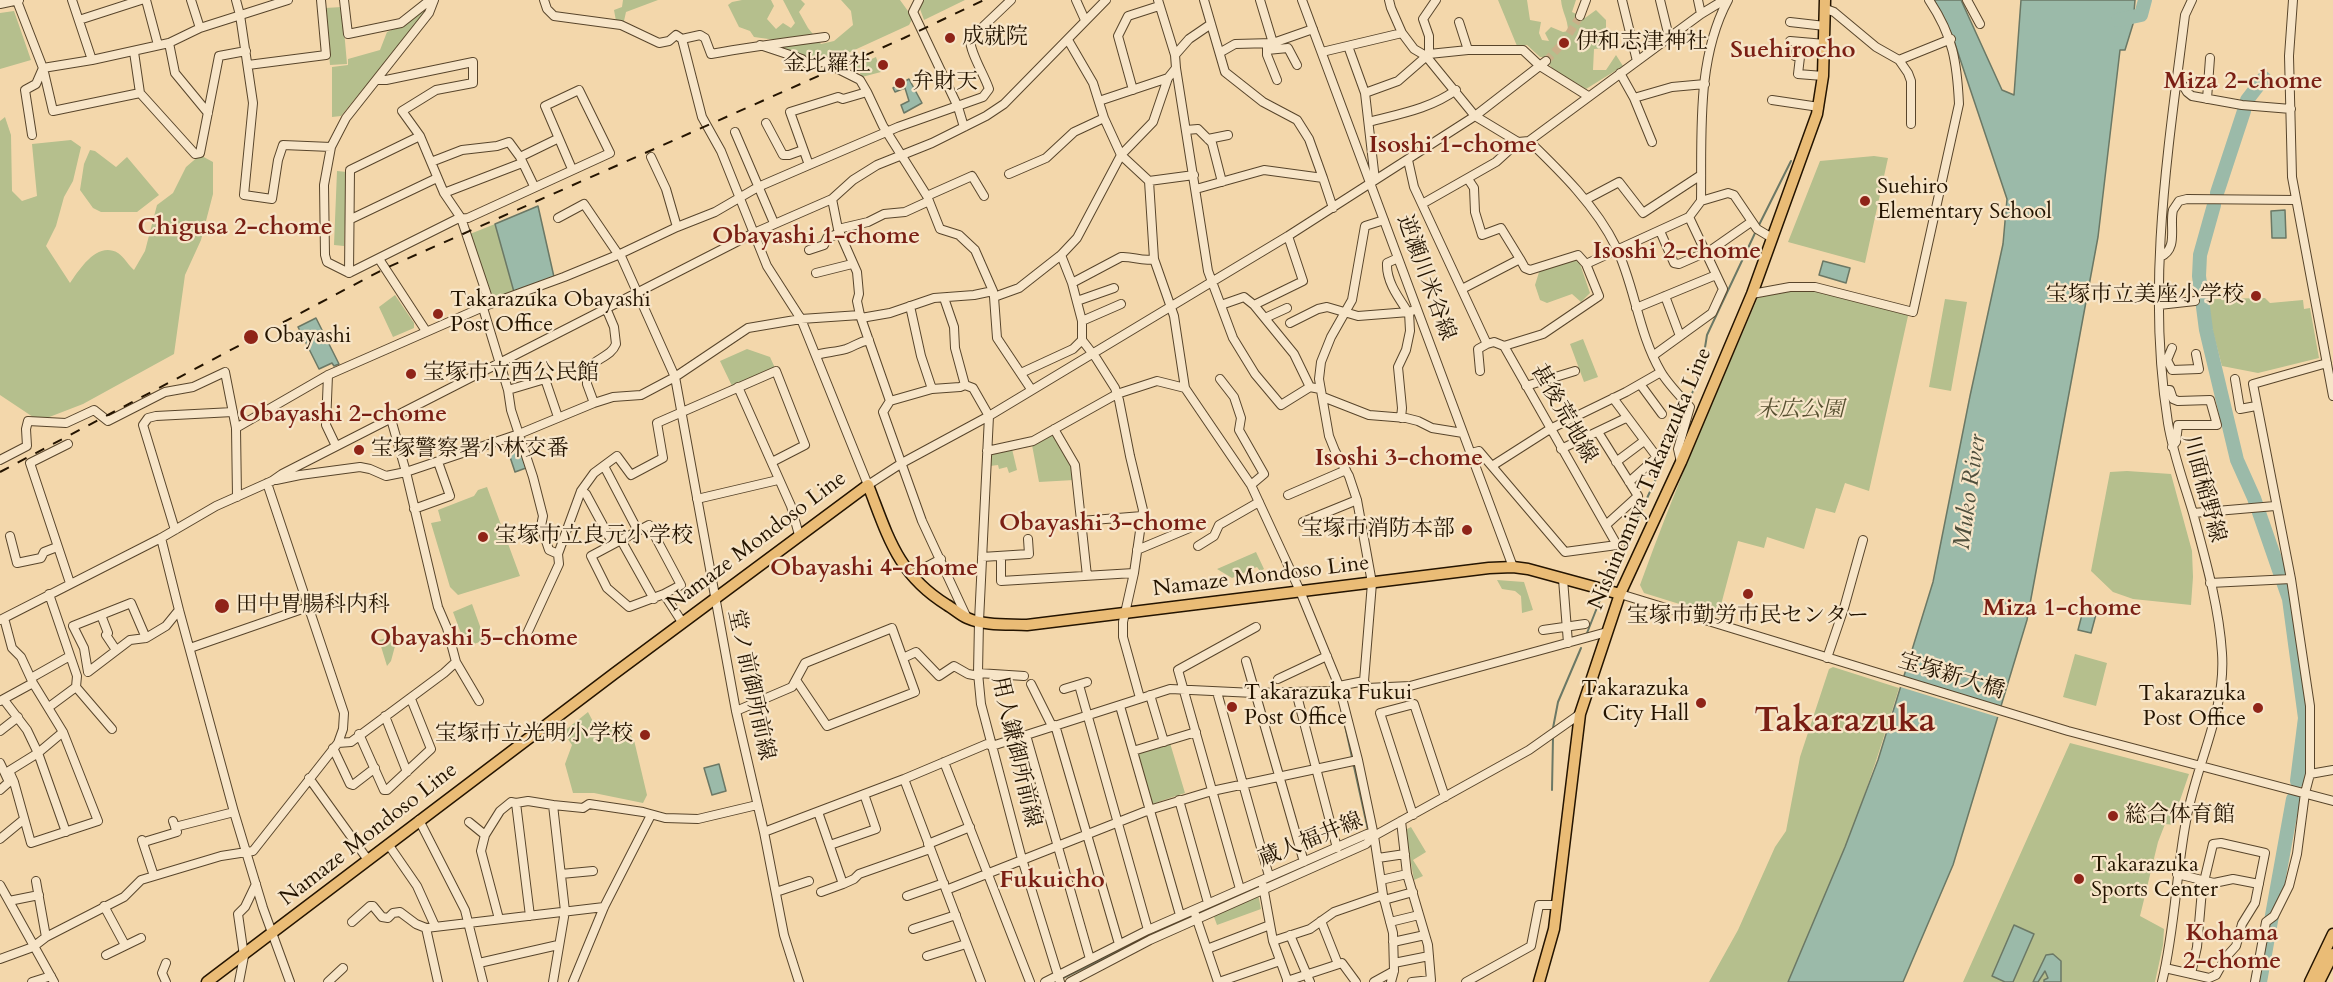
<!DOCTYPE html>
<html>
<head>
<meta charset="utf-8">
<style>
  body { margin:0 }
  canvas { display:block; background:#f3d7ab }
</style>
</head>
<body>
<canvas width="2333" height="982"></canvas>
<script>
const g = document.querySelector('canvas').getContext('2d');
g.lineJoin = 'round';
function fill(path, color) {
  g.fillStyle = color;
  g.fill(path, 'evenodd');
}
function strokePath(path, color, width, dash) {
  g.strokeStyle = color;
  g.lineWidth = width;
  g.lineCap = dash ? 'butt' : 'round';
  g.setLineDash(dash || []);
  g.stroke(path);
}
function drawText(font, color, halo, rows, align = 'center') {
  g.font = font + ' Cardo,"Noto Serif JP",serif';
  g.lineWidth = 4.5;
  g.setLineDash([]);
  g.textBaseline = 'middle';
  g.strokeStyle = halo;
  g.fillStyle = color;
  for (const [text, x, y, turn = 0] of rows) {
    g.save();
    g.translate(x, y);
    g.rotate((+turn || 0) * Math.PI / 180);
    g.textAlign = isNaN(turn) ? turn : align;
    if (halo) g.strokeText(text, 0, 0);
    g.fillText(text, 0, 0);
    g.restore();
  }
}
const green = new Path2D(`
  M623 0H658L626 12 624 21H616L614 10 622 7Z
  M742 0H771L774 6 767 19 776 29 783 23 791 28 795 23 783 0H801L805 4 799 12 808 28 821 44 834 41 853 25 851 11 841 0H900L913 18 909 25 837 58 809 61 785 48 776 40 754 37 750 31 739 27 728 5 732 2Z
  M918 0H965L924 20 920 9 921 4Z
  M1498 0H1527L1530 20 1541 22 1539 33 1542 40 1549 41 1545 33 1551 27 1563 32 1568 31C1568 19 1562 12 1561 0H1576L1572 12 1585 18 1596 10 1606 20V48L1594 49 1593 70H1606L1616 55 1623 66 1586 89 1553 69 1543 57H1540L1527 45 1517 46Z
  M429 5 425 13 341 116 332 117V67L348 65V59L380 50 387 32 403 25Z
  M342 7 347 64 330 65 325 8Z
  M14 11 31 60 0 69V13Z
  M876 57 881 72 862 77 856 66Z
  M5 117 11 135 12 191 22 201 37 196 32 144 71 140 81 147 73 181 64 197 56 226 46 246 70 283C80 269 97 241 118 253 124 257 129 266 134 270L145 251 157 205 173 193 186 167 200 155 213 162V194L201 240 185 275 174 354 83 404 39 421 0 395V121Z
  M90 150 95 151 116 167 127 157 159 195 137 212H101L93 208 80 190 84 164Z
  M1874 156 1888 158 1865 263 1788 242 1820 161Z
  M337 171 347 172 344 246 334 245Z
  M495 224 514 292 496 299 491 298 470 234Z
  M1575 260 1579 261 1590 293 1581 302 1572 294 1547 303 1540 300 1535 285 1540 269Z
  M1793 289 1818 292 1905 313 1908 316 1869 491 1845 483 1835 513 1816 508 1804 549 1767 537 1764 548 1738 541 1718 616 1644 593 1640 585C1675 487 1717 392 1758 297Z
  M395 295 414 323V328L393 337 379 307Z
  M2265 298 2270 303 2303 300 2304 309 2310 308 2319 358 2258 373 2222 366 2211 324 2209 299Z
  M1945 299 1967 302 1951 391 1929 387Z
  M1583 339 1598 377 1584 382 1570 344Z
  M747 349 770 357 775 368 732 386 720 361Z
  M1052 434 1073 467 1074 480 1039 482 1032 445Z
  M1012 449 1017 470 1009 473 1007 467 999 469 998 465 990 466 989 455Z
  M2127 471 2171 474 2192 551 2193 577 2191 605 2133 599 2113 592 2091 571 2110 472Z
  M487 487 520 576 458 595 450 587 431 523 441 521 438 510 474 496 478 490Z
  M1256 552 1264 569 1260 571 1257 567 1232 578 1217 569Z
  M1497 580 1524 582 1533 610 1522 613 1521 596 1515 591 1502 589Z
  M472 604 485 640 466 647 453 612Z
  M398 635 391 661 387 666 379 640Z
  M2075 654 2107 663 2096 706 2063 697Z
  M1833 667 1899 688C1869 788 1833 888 1788 982H1709L1738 930 1775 847 1786 831 1800 757 1829 669Z
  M588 712 597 729H603L617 722 624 733 628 732 634 740 647 795 643 803 594 793H573L565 764 572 745 563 732Z
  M1170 743 1185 793 1152 804 1135 753Z
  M2070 743 2189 774 2177 809 2175 825 2165 824 2158 842 2140 916 2164 929 2163 945 2155 982H1963Z
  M1411 827 1426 852 1413 860 1423 876 1414 880 1405 830Z
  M1258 894 1261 909 1217 925 1213 914Z`);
const water = new Path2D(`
  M1933 0H1961L2002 90 2014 95 2021 0H2135L2133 24 2125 50H2120L2098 237 2027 620 1953 865 1903 982H1788L1845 847 1878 760 1933 582 1970 396 2003 244 2007 199 1952 35Z
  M909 79 922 103 904 113 901 105 909 101 905 88 895 92 893 88Z
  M538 206 554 277 514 292 495 224Z
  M2285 210 2286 238H2272L2271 211Z
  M1823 261 1850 268 1846 283 1819 275Z
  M316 318 339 364 334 366 332 363 319 369 298 327Z
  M518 442 526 468 515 472 506 445Z
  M2085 603 2098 607 2091 633 2078 630Z
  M719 764 726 791 712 795 704 768Z
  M2014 925 2034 934 2013 982H2005L1992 976Z
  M2053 954 2061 961V982H2044V980L2048 978 2045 971 2038 982H2033L2046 955Z`);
const pier = new Path2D(`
  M1900 676 2004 707 2001 718 1897 686Z`);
const stream = new Path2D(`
  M1759 225 1791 161
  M1689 402 1702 366 1707 335 1756 231
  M1624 548 1672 444 1684 413
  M1609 580 1620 557
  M1587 633 1600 600
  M1342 712 1368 830
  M1553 728 1558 702 1581 648
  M1552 790 1553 737
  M1348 847 1365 840
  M1198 913 1212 906
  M1063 978 1193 915`);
const river = new Path2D(`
  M2118 20 2141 15 2145 0
  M2247 100 2264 78
  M2217 193 2244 111
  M2214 205 2200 255 2199 276 2206 330 2237 460 2254 498 2289 599 2305 718 2297 781
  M2260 982 2293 799`);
const minorTunnel = new Path2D(`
  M1546 61 1564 42 1580 16`);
const minor = new Path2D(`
  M72 0 92 60 169 43 200 28 288 0
  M146 0 158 45
  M191 0 200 28
  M236 0 240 15 253 103 244 195 272 199 278 160 283 145 331 147
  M344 0 348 34 401 23 430 0
  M434 0 429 13 346 118 331 147 324 185 325 255 327 262 349 273 457 219 468 218 610 153 579 90 545 106 572 169
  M544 0 547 9 554 16 621 25 659 43 669 41 676 35 682 39 700 35 705 38 711 54C749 47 787 42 825 37
  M919 0 913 12 958 107 964 127
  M1076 0 1085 20
  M1158 0 1175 55
  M1204 0 1225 72 1263 102 1297 120 1309 139 1323 178
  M1260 0 1273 43 1313 29
  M1302 0 1513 567
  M1389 0 1391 8 1402 33 1414 49 1426 56 1475 116 1518 142 1529 141C1561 172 1596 206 1616 247 1635 286 1638 333 1661 372 1668 384 1680 396 1690 407L1678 449 1681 462
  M1622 0 1637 61
  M1660 0 1669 37
  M1698 0 1701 14
  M1967 0 1980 24
  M2293 0 2289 56 2292 177 2333 396
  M17 1 43 68 36 84 25 90 32 135
  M0 4 19 0
  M1826 9 1834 12 1876 47 1899 60 1908 73 1911 81V124
  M1580 16 1586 0
  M79 20 141 0
  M1459 22 1468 50
  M1790 22 1825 26
  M682 39 702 117 721 151 767 266 801 319 868 485 902 463 989 416 1288 236 1475 116 1546 61
  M1068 40 1093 83 1104 118 1121 155 1149 181 1154 259 1174 316 1185 388 1251 485 1300 591 1339 686 1358 760 1374 836 1383 895 1393 933 1394 971 1391 982
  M1790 41 1825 44
  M1797 42 1795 56 1800 57 1798 74 1823 76
  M169 43 175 73 208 113
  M760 45 802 59 807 64 831 61 836 68 860 80 867 92 883 126 927 196 940 229 959 235 975 250 993 291
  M1267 46V55L1277 80
  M1348 46 1365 93 1375 180
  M1267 50 1288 48 1297 65
  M134 52 140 93
  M1221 52 1235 44 1273 43
  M1322 52 1402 33
  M1429 54V36L1423 19 1436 0
  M92 60 43 68 53 111 140 93 195 154 200 153 219 56 246 51
  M1899 60 1951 39
  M248 65 326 55 321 0
  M1176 68 1208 271 1233 338 1255 374 1281 405 1310 387 1320 389
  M1620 73 1634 98 1652 142
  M2178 77 2187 92 2192 96 2242 105 2291 109
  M377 80H386L473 62V83L436 90 402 111 420 136 444 193 461 218 490 304
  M1133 90 1118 36 1128 16 1159 6
  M1365 93 1398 81 1429 54 1468 50H1523L1540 66 1588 96
  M1634 98 1672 87 1705 84
  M2207 99 2210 58
  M1772 100 1819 107
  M1099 101 1168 78
  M1369 122C1399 114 1430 109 1456 90
  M766 123 783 155H789L803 150
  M1186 130 1198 129 1212 143 1222 182
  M735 132 774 223
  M1208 139 1228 135
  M1529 141 1701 14 1724 0
  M520 157 557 139
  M651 157 666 189 677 227
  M1408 160 1414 187 1487 344 1494 342 1504 346 1617 545 1565 552 1479 451 1471 453
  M431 162 462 150 497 146 509 142 520 157 534 186
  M809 165 790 112 838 97 843 99 867 92
  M1009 174 1046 158 1074 132 1104 118
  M1468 179 1474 188 1475 212 1482 235 1501 228 1520 259
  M1149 181 1194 175
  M1196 189 1264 170 1323 178 1333 208
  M444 193 522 163
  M927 196 972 176 984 196
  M832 199 838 229 857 272 859 294 857 301 860 315
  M1585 200 1619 182 1643 213 1701 175
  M1701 201 1728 193 1734 195 1757 229 1772 238
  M1422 204 1496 162 1518 142
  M558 218 584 204 618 254
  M351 219 437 178
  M838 229 868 222 884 214 905 212 929 201
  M1660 231 1674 263 1679 264 1711 250 1751 222
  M809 250 824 245 827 238 840 233
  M620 254 675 377 736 711 764 832 784 935 799 982
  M1061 255 1072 283 1082 321V340L1096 358 1115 388 1119 400 1130 456 1143 510 1134 573 1123 622V637L1140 698
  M2160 257C2179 249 2169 226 2173 210 2175 207 2177 204 2179 201L2187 199 2296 200
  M1398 258 1387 263C1386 281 1398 297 1408 312
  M379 259 426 331
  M349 273 350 170 420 136
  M816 273 852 264
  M1072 283 1121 257C1133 256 1142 262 1154 259
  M1462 289 1520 259 1525 268 1530 270 1578 255 1586 264
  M1752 294 1790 287H1815L1913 312 1959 104C1957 62 1953 36 1929 0
  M1665 296 1680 336
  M994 297 997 338 1031 389
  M944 298 954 327 955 348 965 385 973 388 989 416
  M1077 301 1114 288
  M1221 305 1244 297 1254 305 1303 281 1288 236
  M1254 305 1294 354 1310 387
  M2159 305 2195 301
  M910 306 921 356 932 389
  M483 308 508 390 511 410 533 477 543 516 541 526 549 550 558 554
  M1636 308 1716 275
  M861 318 890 401 883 412 922 521 967 618
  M1265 318 1287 308
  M1082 321 1121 304
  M1290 323 1318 309 1327 307 1358 316 1409 312 1417 309
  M1504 346 1543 334 1599 296 1586 264 1689 217 1701 201C1702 135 1696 59 1728 0
  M2172 348 2167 360 2172 370 2199 369 2196 354
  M816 355C826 352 836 352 846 349 855 346 858 342 869 340
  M1654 355 1712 313 1723 289 1689 217
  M1480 371 1478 349 1487 344
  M1021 373 1073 349 1082 340
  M328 375 326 425 336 446
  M1220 379 1234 397 1241 418 1239 430 1264 474 1251 485
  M2235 379 2240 409 2256 406
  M1640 384 1662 414
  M1526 386 1575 371
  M738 387 791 506 799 535
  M508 390 545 379 558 417
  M2164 390H2170L2173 399 2178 401 2210 400 2217 425H2178L2176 442 2172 447
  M1323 397 1369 415 1406 418 1418 421 1432 428 1463 433
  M1613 398 1657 457 1629 482
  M890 401 932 389 960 387 965 385
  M594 403 587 384V370C595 358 611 357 616 344L614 327 606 308
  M989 416 979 621 978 673 981 704 1022 859 1060 982
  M1401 418 1402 408 1398 367 1406 350 1410 331 1409 312
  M236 428 328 375 490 304 564 277 620 254 677 227 715 212 758 187 809 165 898 127 983 97 989 89C984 74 970 53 970 39L1011 0
  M1054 429 1075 465 1087 576
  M1598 432 1638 496 1606 525
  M68 444 30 463 70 583
  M1561 449 1626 418
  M987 451 1033 441 1117 394 1157 381 1185 388
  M0 460 27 446 26 429 28 421 66 423 94 410 108 421 165 392 193 387 225 372 236 428 237 497
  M1616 462 1644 441
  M604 466 638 531
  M1492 466 1550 429 1626 392 1661 372
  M276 480 300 475 360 467 370 469 386 476 406 472 519 434 594 403 613 397 641 395 675 377 748 328 801 319 860 315 861 318 890 313 934 298 974 295 993 291 994 297 1019 288 1061 255 1077 238 1121 155 1153 122 1168 78 1176 68 1175 55 1189 39 1211 24
  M267 483 344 713 343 729 338 743
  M581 491 586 494 613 544
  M1288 495 1346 470
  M697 499 778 480
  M414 509 450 496 438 462
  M2193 513 2275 506
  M1081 521 1142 516
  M1303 522 1357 500
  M175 530 143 425 148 418 156 416 233 412
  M10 536 17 563 41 558 44 552 57 547
  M161 538 179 610 234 812 263 908 290 982
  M621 540 654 599
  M1198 546 1214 536 1219 525 1259 502
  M1137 550 1192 527
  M1001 556V581L1134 573
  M982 557 1029 554 1028 539
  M911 575 941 559
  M1563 579 1568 643
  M2210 583 2291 579 2253 384 2327 363
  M664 594 681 585 649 525 591 556 607 588 629 607 664 594 682 622
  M1620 594 2068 731 2333 801
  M101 615 108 633 106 635 116 650
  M4 618 12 648 21 657 33 683 63 732 98 821 31 843 14 782 9 771 38 753 63 732
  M0 620 161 538 216 506 272 481 282 474 754 233 832 199 853 180 877 165 932 143 986 116 1004 104 1106 0
  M1543 630 1585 624
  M146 638 131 603 73 626 84 648 88 672 130 640 146 638 166 626 179 610
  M525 638 559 564 558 554 581 491 594 473 617 456 631 475 663 458 657 423 776 371 805 445 772 462
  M190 648 308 607
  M903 658 916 652 939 676 954 666 968 674 979 676
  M1827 658 1844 608 1863 540
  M1246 661 1304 862
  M456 662 479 701
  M978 673 1024 676
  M31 678 70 656
  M1278 679 1327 656
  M1364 681 1367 688 1410 686 1607 632
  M1031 684 1052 726
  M1079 685 1148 930
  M76 687 112 729
  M1064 689 1087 682
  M1217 692 1269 876
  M1296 692 1337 848
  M1150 695 1164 742
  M4 700 27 730 38 753 66 832
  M0 701 33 683
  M1120 706 1180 915
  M49 707 76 687 77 676 49 594
  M736 711 792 687 805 663 892 628 915 692 827 726 796 680
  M385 716 407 772
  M1055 725 1119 944
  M0 731 18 717
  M359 734 384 790H387L431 749 411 699
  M1026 735 1090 959
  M333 748 350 784 353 785 375 768
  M1133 751 1196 732
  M944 762 1030 982
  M0 763 9 782 0 790
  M2310 774 2333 770
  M309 778 368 860
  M904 779 981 982
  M1179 800 1208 903
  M818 812 843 884 854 879 859 874 930 849
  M1413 815 1380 713 1414 704 1445 797
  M419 820 465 910 483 982
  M1401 821 1407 874 1428 945 1431 980 1412 982
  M469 822 485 835 481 851 499 919
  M175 827 234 812
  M764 832 904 779 987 744 992 746 1170 689 1254 693 1332 691 1339 686 1364 681 1372 583 1357 500 1349 476 1335 451 1329 436 1319 379 1321 362 1331 337 1352 300 1365 226 1384 220
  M485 835 500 811 511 802 516 803
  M0 839 23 820
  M142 840 154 876
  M144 842 177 832 173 821
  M388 844 417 886 435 926
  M928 844 970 827
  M830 845 876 829 864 794
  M1378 858 1405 854
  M561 874 593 871
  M2177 874 2214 883 2233 879 2259 884
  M1381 880 1407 874
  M36 881 46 937
  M0 885 54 982
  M1263 886 1273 941 1288 982
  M1240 889 1178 670 1256 627
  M946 890 1149 810 1212 791 1358 760
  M776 892 809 881
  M821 892 843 884
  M907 896 944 883
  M1384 900 1413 892
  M9 901 39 895
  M104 906 125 945
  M1195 914 1218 982
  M530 916 516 803 528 801 553 805
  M1321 921 1338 964
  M352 922 370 906H373L382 917 388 918 393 913 400 912 416 924 426 928 604 907
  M1390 922 1419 915
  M426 928 438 982
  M913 929 956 915
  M1290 935 1310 982
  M1273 941 1310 929 1334 912 1383 895
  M1393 942 1425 935
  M1207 949 1270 925
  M106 955 141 938
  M927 956 966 944
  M0 959 33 947 46 937 124 897 141 880 221 856 253 851 338 743 351 742 444 673 456 662 447 628 438 607 406 472 391 419
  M479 963 558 945
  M1394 963 1429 956
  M2165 968 2209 978 2216 975 2226 957 2236 946 2242 924 2255 903 2265 853 2221 843 2213 844 2202 890 2197 947 2191 974
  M1287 981 1342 963 1356 982
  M32 982 51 976
  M166 982 162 973 166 963
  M239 982 244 956 238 914 245 907 256 884
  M328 982 343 968
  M553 982 565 911 553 805 583 808 589 804 643 812 665 818 698 819 757 805
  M573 982 604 907 651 815
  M1045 982 1148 930 1367 834 1370 833 1374 836
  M1070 982 1150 940 1366 844 1374 836 1529 750 1580 714
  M1219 982 1280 961
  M1374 982 1394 971
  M1466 982 1531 946 1539 905H1556
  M2162 982C2175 929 2176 874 2186 821 2196 764 2226 712 2222 653 2219 606 2205 558 2193 513 2184 483 2173 454 2168 423 2146 287 2168 150 2185 15L2192 0
  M2255 982 2266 922 2274 916 2289 886 2297 854 2305 793 2310 774V706L2291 579`);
const major = new Path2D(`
  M207 982 615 673 868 485C888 536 897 574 947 605 954 609 960 615 967 618 985 626 1008 624 1027 625L1489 568 1513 567 1528 569 1620 594
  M1539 982 1554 929 1580 714 1620 594 1681 462 1752 294 1817 114 1823 76 1825 0
  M2310 982 2333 934
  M2319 982 2333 954`);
const rail = new Path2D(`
  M0 472 384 269 904 38 984 0`);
const markers = [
  [950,38,6,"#8f2418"],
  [1564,43,6,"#8f2418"],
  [883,65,6,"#8f2418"],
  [900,83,6,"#8f2418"],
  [1865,201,6,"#8f2418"],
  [2256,296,6,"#8f2418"],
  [438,314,6,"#8f2418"],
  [251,337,8,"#8f2418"],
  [411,374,6,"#8f2418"],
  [359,450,6,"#8f2418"],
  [1467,530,6,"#8f2418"],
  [483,537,6,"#8f2418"],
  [1748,594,6,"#8f2418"],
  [222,606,8,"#8f2418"],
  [1701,703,6,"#8f2418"],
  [1232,707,6,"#8f2418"],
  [2258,708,6,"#8f2418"],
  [645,735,6,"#8f2418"],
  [2113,816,6,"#8f2418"],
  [2079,879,6,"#8f2418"]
];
const poiNames = [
  ["成就院",962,38],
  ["伊和志津神社",1576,43],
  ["金比羅社",871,65,"right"],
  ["弁財天",912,83],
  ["Suehiro",1877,188],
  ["Elementary School",1877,213],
  ["宝塚市立美座小学校",2244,296,"right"],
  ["Takarazuka Obayashi",450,301],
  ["Post Office",450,326],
  ["Obayashi",264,337],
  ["宝塚市立西公民館",423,374],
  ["宝塚警察署小林交番",371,450],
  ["宝塚市消防本部",1455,530,"right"],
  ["宝塚市立良元小学校",495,537],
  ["田中胃腸科内科",236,606],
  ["宝塚市勤労市民センター",1748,617,"center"],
  ["Takarazuka",1689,690,"right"],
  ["City Hall",1689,715,"right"],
  ["Takarazuka Fukui",1244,694],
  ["Post Office",1244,719],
  ["Takarazuka",2246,695,"right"],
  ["Post Office",2246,720,"right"],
  ["宝塚市立光明小学校",633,735,"right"],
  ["総合体育館",2125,816],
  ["Takarazuka",2091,866],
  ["Sports Center",2091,891]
];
const streetNames = [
  ["逆瀬川米谷線",1425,278,70],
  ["甚後荒地線",1563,414,60],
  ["Nishinomiya Takarazuka Line",1651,479,-67],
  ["川面稲野線",2203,489,75],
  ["Namaze Mondoso Line",757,542,-37],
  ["Namaze Mondoso Line",1261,577,-7],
  ["宝塚新大橋",1951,677,17],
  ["堂ノ前御所前線",750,685,78],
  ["用人鎌御所前線",1015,752,77],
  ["Namaze Mondoso Line",369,835,-38],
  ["蔵人福井線",1311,841,-22]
];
const parkNames = [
  ["末広公園",1800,411]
];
const neighbourhoodNames = [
  ["Suehirocho",1793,51],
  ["Miza 2-chome",2243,82],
  ["Isoshi 1-chome",1453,146],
  ["Chigusa 2-chome",235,228],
  ["Obayashi 1-chome",816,237],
  ["Isoshi 2-chome",1677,252],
  ["Obayashi 2-chome",343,415],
  ["Isoshi 3-chome",1399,459],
  ["Obayashi 3-chome",1103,524],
  ["Obayashi 4-chome",874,569],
  ["Miza 1-chome",2062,609],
  ["Obayashi 5-chome",474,639],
  ["Fukuicho",1052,881],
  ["Kohama",2232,934],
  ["2-chome",2232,962]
];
const waterNames = [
  ["Muko River",1971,492,-82]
];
const townNames = [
  ["Takarazuka",1845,723]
];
fill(green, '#b5bf8d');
fill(water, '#9bbaa9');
strokePath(water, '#6b7865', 1.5);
fill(pier, '#f3d7ab');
strokePath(stream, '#6b7865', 2);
strokePath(river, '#9bbaa9', 14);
strokePath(minorTunnel, '#cab089', 8, [8, 4]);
strokePath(minor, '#58452b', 10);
strokePath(major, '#241400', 13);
strokePath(minor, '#f7e5c8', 8);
strokePath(major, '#eabc76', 10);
strokePath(rail, '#241400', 2, [10, 10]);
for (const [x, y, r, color] of markers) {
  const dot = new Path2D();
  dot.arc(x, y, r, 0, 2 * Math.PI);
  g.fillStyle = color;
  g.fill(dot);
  strokePath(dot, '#f7e5c8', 2);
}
drawText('22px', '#241400', '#f7e5c8', poiNames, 'left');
drawText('22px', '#241400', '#f7e5c8', streetNames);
drawText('italic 22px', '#575031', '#f7e5c8', parkNames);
drawText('bold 24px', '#7a1f14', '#f7e5c8', neighbourhoodNames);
drawText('italic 24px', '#4e4e3b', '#f7e5c8', waterNames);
drawText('bold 34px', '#7a1f14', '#f7e5c8', townNames);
</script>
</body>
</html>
